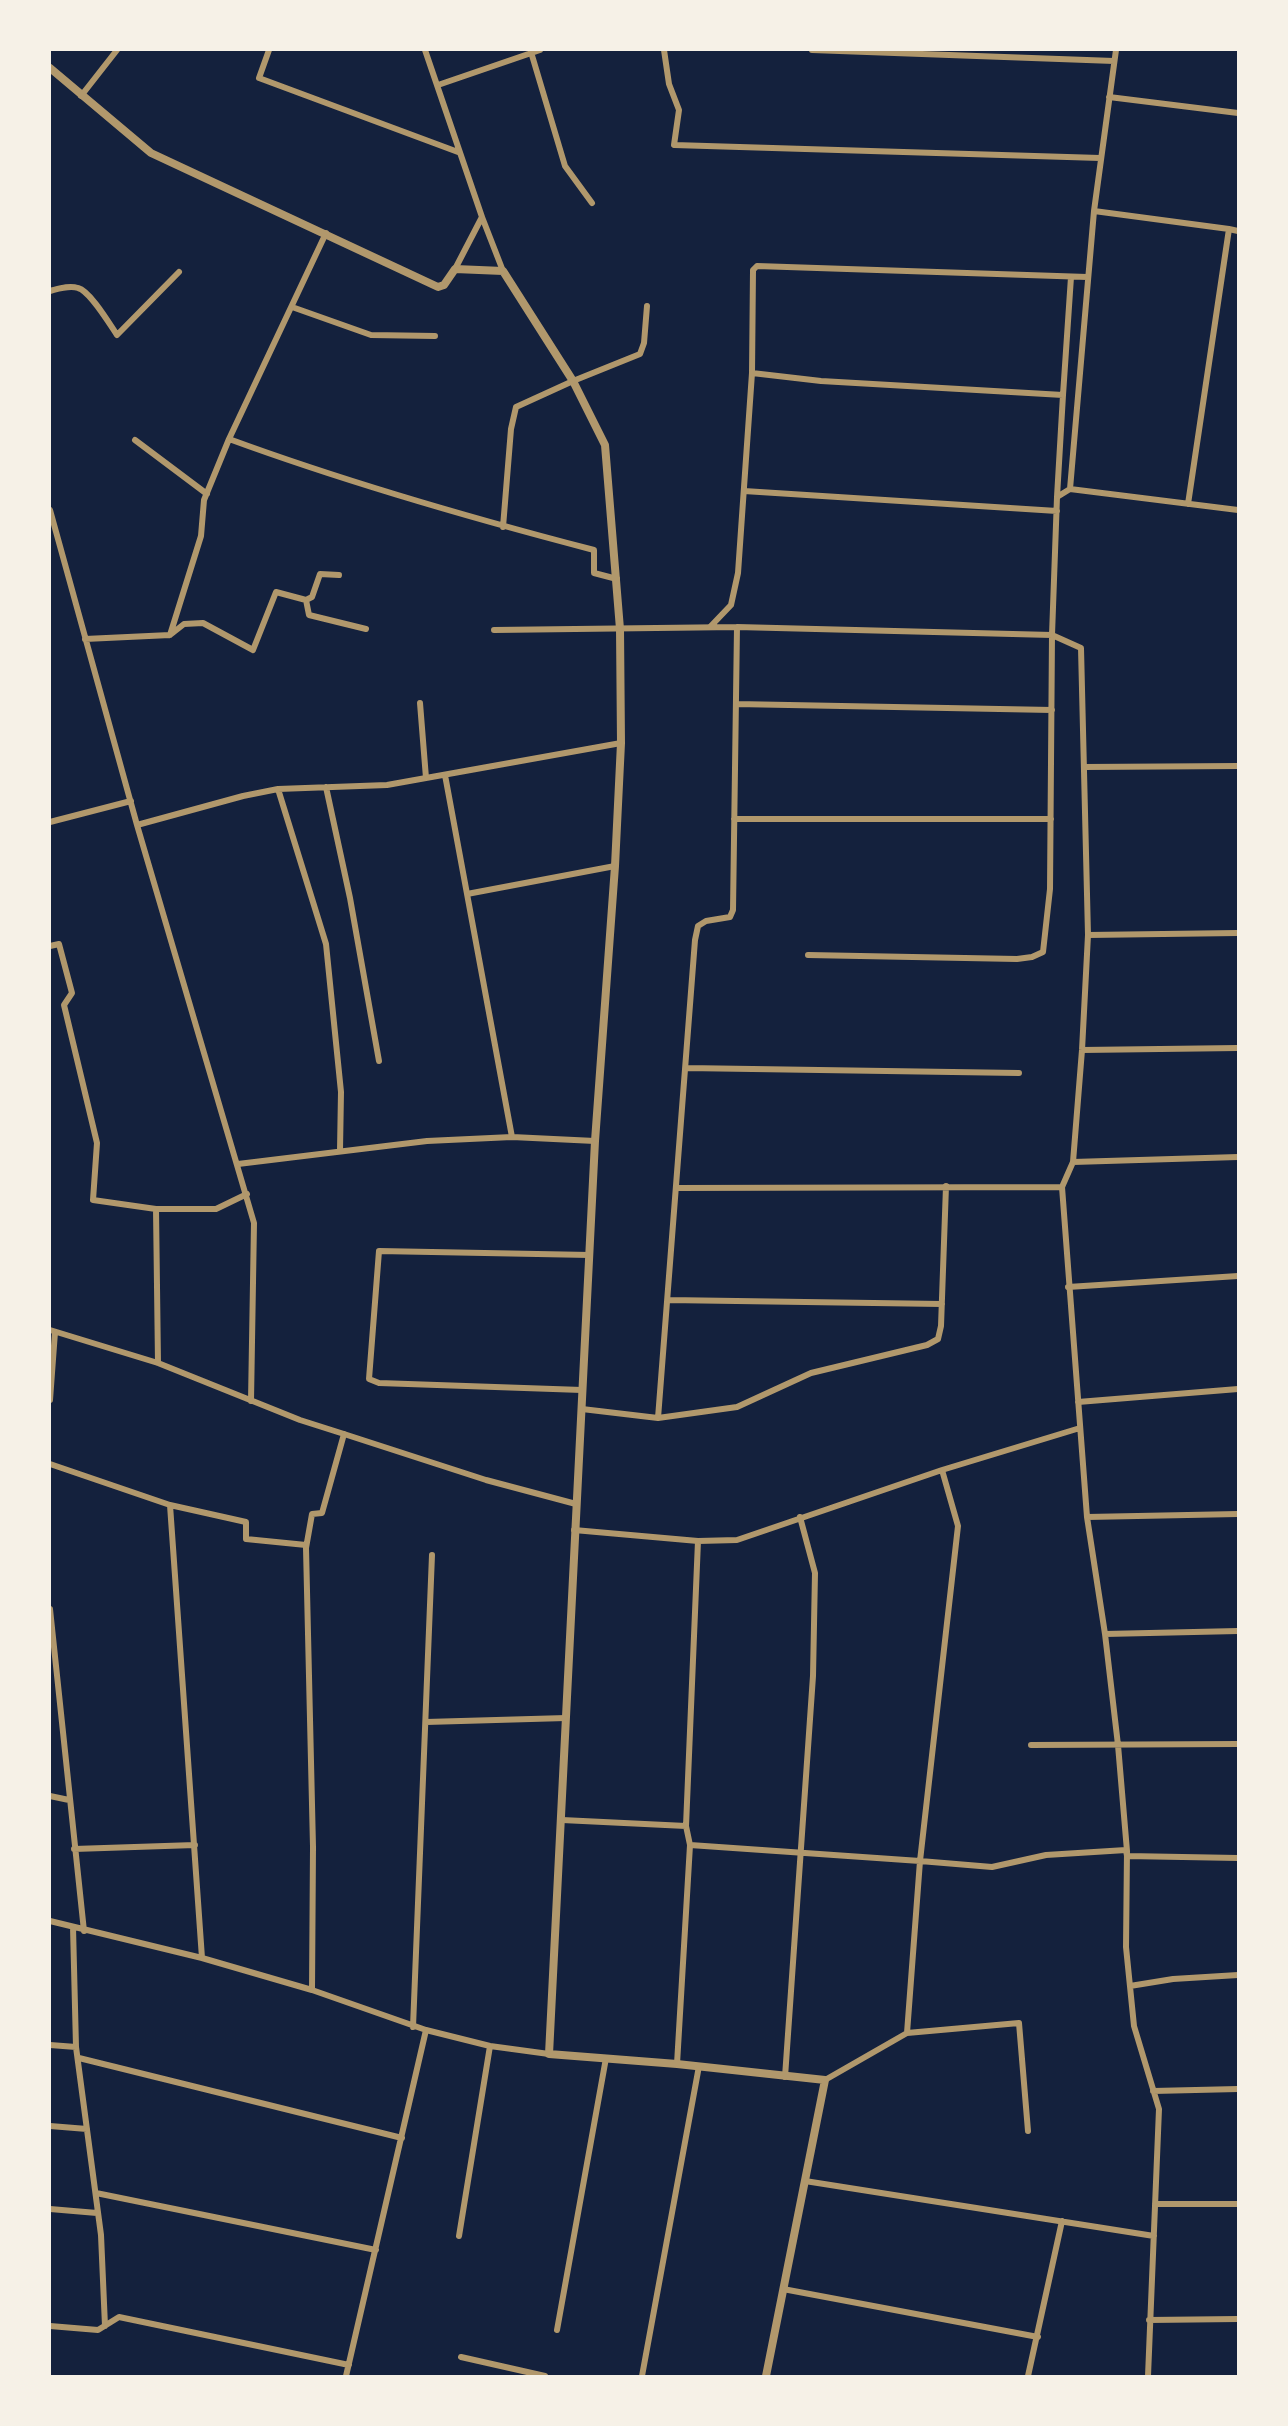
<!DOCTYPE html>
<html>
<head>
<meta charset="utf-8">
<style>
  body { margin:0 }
  #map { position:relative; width:1288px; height:2426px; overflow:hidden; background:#14213d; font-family:Arial,sans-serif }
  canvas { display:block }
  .frame { position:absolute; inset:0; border:51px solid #f6f1e7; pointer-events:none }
</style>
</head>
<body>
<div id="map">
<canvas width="1288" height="2426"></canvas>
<div class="frame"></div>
</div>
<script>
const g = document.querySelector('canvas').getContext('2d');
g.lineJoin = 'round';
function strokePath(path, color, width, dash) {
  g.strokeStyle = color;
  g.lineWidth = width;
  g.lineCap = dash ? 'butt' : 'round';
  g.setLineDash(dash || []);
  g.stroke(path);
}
const minor = new Path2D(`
  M269 50 259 78 458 152
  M425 50 482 217 455 269
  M664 50 669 84 679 110 674 145 1100 158
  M812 50 1114 61
  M531 52 565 166 592 203
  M438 85 540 50
  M81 96 117 50
  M1109 97 1238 113
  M1094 211 1229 229
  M482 217 503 271
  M50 291C58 289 69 285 78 288 90 291 109 323 117 335L179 272
  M292 307 371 335 435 336
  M752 373 821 381 1063 395 1057 497
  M1063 395 1071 277
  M229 439C349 483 471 518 594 550V573L617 579
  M135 440 207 494
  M1070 489 1238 510
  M744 491 1057 511
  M1188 504 1229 229 1238 231
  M50 510 137 825 254 1223 251 1401
  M503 527 511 429 516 407 573 381 640 354 644 343 647 306
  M306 600 312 597 320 574 339 575
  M710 627 731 605 738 573 752 373 753 270 757 266 1087 277
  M494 630 737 627 1052 635 1081 648 1088 935 1082 1050 1073 1162 1062 1187 1087 1517 1105 1634 1118 1745 1127 1851 1126 1947 1134 2026 1159 2109 1148 2376
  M170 635 184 624 203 623 253 650 276 592 306 600 309 615 366 629
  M85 639 170 635 201 536 204 500 229 439 326 233
  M420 703 426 778
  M736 704 1052 710
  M1084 767 1238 766
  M445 775 512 1137
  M326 787 350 898 379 1061
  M278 789 326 944 341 1092 340 1150
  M734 819H1051
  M50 822 131 801
  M137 825 243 796 278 789 387 785 621 743
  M467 894 615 866
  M1088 935 1238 933
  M50 946 59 944 72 993 64 1005 97 1143 93 1200 156 1209H216L247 1194
  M808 955 1017 959 1032 957 1043 952 1050 889 1052 635 1057 497 1070 489 1094 211 1116 50
  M1082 1050 1238 1048
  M686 1068 1019 1073
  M1073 1162 1238 1157
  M238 1164 427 1141 512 1137 595 1141
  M677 1188 1062 1187
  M156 1209 158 1363
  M1068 1287 1238 1276
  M668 1300 942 1304
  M50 1330 158 1363 300 1420 344 1434 486 1480 576 1504
  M582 1390 379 1383 369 1379 379 1251 590 1255
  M50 1400 55 1332
  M1078 1402 1238 1389
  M582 1409 658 1418 737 1407 811 1373 927 1345 938 1339 941 1326 946 1186
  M658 1418 695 940 698 926 706 921 730 917 733 910 737 627
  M50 1464 170 1505 202 1958
  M170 1505 246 1522V1539L306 1545
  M1087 1517 1238 1514
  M574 1530 698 1541 737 1540 942 1470
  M50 1609 84 1931
  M1105 1634 1238 1631
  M426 1722 566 1718
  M1031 1745 1238 1744
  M50 1796 69 1800
  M562 1820 686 1826 690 1845 920 1861 958 1526 942 1470 1080 1428
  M686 1826 698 1541
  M74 1849 195 1845
  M50 1921 202 1958 312 1990 426 2030 490 2046 549 2054
  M73 1927 76 2047 101 2235 105 2326
  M1130 1986 1173 1979 1238 1975
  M312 1990 313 1847 306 1548 312 1514 322 1513 344 1434
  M413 2027 432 1555
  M907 2033 1019 2023 1028 2131
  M50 2045 76 2047
  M79 2058 402 2138
  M677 2064 690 1845
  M785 2077 813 1676 815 1573 800 1517
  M825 2080 907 2033 920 1861 992 1867 1046 1855 1126 1850 1127 1856 1238 1858
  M1153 2091 1238 2089
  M50 2126 87 2129
  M805 2181 1154 2236
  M96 2193 376 2250
  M1155 2204H1238
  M50 2209 97 2213
  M459 2236 490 2046
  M783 2289 1038 2337
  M1149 2320 1238 2319
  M50 2326 98 2330 119 2317 349 2365
  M557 2330 606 2058
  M461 2357 545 2376
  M346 2376 426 2030
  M642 2376 699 2066
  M1028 2376 1062 2221`);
const tertiary = new Path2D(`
  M50 68 151 153 438 287 444 285 455 269 503 271 573 381 605 445 620 629 621 743 615 866 595 1141 549 2054 677 2064 825 2080 766 2376`);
strokePath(minor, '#b1986c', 6);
strokePath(tertiary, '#b1986c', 8);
</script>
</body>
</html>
